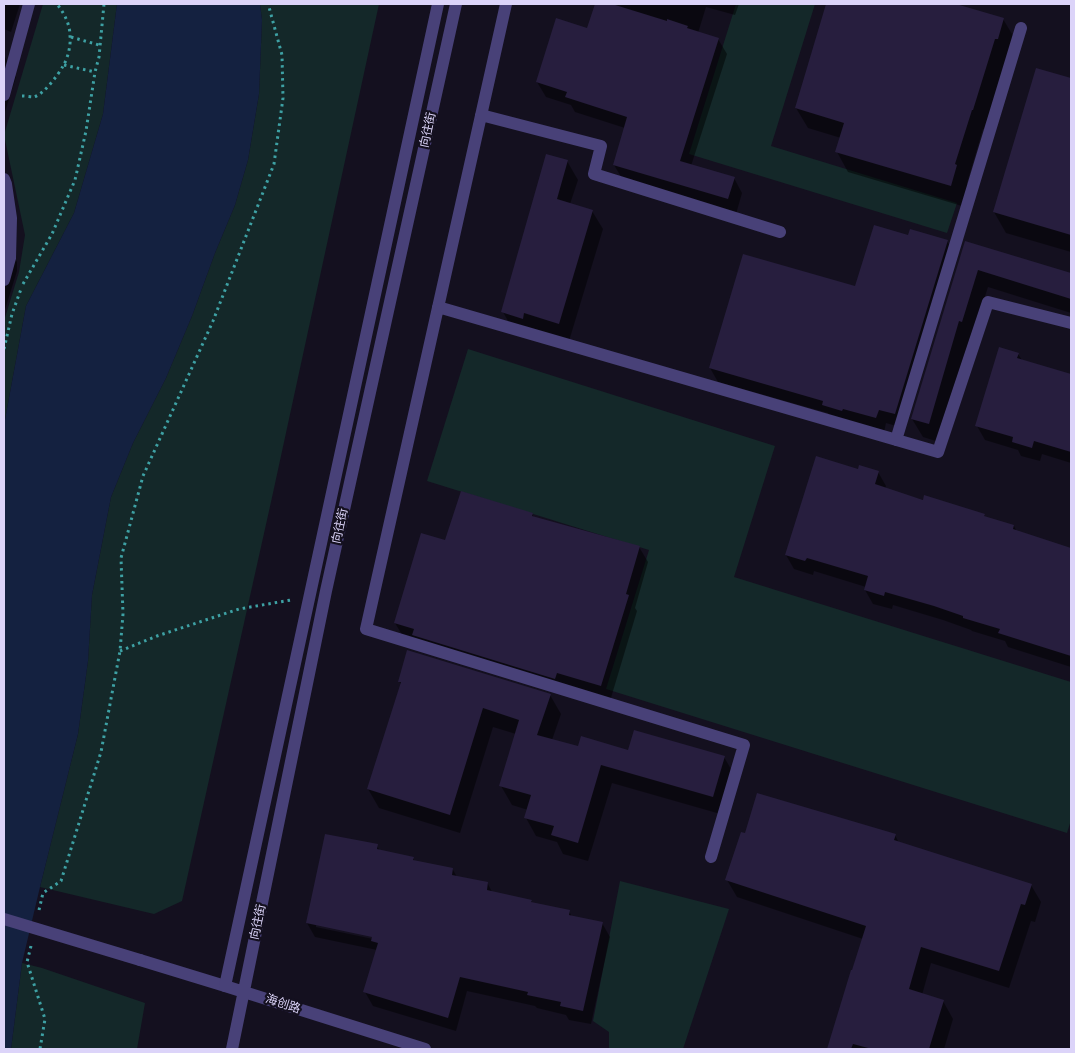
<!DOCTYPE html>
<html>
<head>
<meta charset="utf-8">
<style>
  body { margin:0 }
  #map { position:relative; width:1075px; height:1053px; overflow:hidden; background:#14101f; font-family:Inter,sans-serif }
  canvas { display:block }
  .frame { position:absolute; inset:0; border:5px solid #dcd4f9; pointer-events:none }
</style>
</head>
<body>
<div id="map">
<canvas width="1075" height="1053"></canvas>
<div class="frame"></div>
</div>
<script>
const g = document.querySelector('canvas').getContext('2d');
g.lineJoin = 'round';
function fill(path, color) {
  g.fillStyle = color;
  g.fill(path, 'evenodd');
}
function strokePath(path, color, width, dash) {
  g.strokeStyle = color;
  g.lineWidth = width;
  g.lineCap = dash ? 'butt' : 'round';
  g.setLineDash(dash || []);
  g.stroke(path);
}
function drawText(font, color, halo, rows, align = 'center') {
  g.font = font + ' Inter,"Noto Sans SC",sans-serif';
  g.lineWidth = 4.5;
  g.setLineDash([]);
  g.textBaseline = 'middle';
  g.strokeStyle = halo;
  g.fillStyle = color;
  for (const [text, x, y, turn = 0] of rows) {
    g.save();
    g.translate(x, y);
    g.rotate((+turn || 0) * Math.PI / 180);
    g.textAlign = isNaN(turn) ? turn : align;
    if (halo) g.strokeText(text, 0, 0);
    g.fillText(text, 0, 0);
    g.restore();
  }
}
const green = new Path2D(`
  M43 4H117L103 114 74 213 26 306 4 425V321L19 272 25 235 4 135Z
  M260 4H379L271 502 182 901 154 914 40 887 78 734 88 661 92 595 111 497 133 443 166 378 192 316 215 253 235 205 248 160 259 94 262 20Z
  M736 4H815L771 146 957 203 947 233 689 154Z
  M468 349 775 446 734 577 1071 682V820L1067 833 606 689 649 550 427 481Z
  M620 881 729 909 683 1049H609V1032L593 1021Z
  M22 963 42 968 145 1003 137 1049H11Z`);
const water = new Path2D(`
  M117 4H260L262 20 259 94 248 160 235 205 215 253 192 316 166 378 133 443 111 497 92 595 88 661 78 734 40 887 22 963 11 1049H4V425L26 306 74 213 103 114Z`);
const shadow = new Path2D(`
  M4 4H20L11 32 4 29Z
  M596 4H739L735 15 706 7 698 33 718 39 727 54 691 166 734 178 742 193 736 214 623 180 614 165 625 128 575 112 571 105 546 97 537 82 588 29Z
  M828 4H857L882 11 884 4H952L1003 19 1015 39 984 129H983L967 183 968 186 962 206 848 172 837 152 841 138 808 128 796 108Z
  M4 55 16 77 4 115Z
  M1037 69 1071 79V252L1006 233 994 212Z
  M567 161 578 180 570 204 592 211 603 229 569 341 513 330 503 312Z
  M4 234 9 243 8 247 17 262V271L4 313Z
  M909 237 947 241 955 255 903 428 886 423 884 432 832 419 828 413 718 382 710 368 856 287Z
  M966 242 1071 274V313L988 287 939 442 923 437 912 419Z
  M1018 354 1022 360 1071 375V463L1042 454 1040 461 1021 456 1018 450 985 440 977 426Z
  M858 470 878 472 886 486 885 489 1014 526 1017 532 1071 549V667L1008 647 1005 641 972 631 971 630 943 620 893 605 892 609 873 604 865 590 866 587 814 571 813 575 794 569 786 555Z
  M532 514 534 518 639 547 648 562 635 608 637 611 610 701 404 638 395 623 446 542Z
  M399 681 550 695 561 714 552 740 579 748 724 757 735 776 724 815 612 783 588 861 563 854 557 842 536 836 526 818 528 810 512 805 501 786 516 734 493 727 460 833 379 808 368 789 401 685Z
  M895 835 899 843 1031 885 1041 902 1035 922 1031 921 1009 988 931 963 922 995 943 1001 953 1019 944 1049H829L852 971 863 939 737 897 727 880Z
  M377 846 380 851 413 858 415 862 453 870 457 877 488 884 492 892 531 901 533 904 569 911 572 917 602 923 610 937 591 1024 569 1020 566 1015 537 1008 535 1006 467 991 456 1031 373 1006 365 992 377 950 315 937 307 923ZM316 924 378 937V940L316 927Z`);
const building = new Path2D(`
  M595 4H612L667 21V19L688 26 687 28 719 38 680 161 735 177 728 199 613 165 627 117 565 97 567 92 536 82 556 18 587 28Z
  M826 4H956L1004 18 998 39H995L973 110H972L955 164 957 165 951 186 835 152 844 123 795 108Z
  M1036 68 1071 78V235L993 212Z
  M546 154 568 160 557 199 593 210 559 324 524 313 523 319 501 312Z
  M874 225 908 235 910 229 948 240 895 414 879 410 876 418 843 409 842 411 822 405 823 401 709 368 743 254 855 286Z
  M965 241 1071 273V299L978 270 962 322 959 321 929 424 911 419Z
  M999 347 1019 353 1017 358 1071 374V452L1034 441 1032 448 1012 442 1013 437 975 426Z
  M816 456 858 469 859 465 879 471 875 484 923 500 924 495 985 514 984 516 1014 525 1013 529 1071 548V656L998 633 1000 629 963 618V616L934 606 885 592 884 596 864 590 868 576 807 558 805 561 785 555Z
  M461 491 533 513 532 516 640 546 626 594 629 595 601 686 557 673 555 679 412 635 414 629 394 623 421 533 445 540Z
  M407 650 551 694 537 735 578 746 581 736 628 750 634 730 725 756 713 797 601 765 578 843 551 835 554 826 524 818 531 795 499 786 519 720 483 708 450 815 367 789 401 682H398Z
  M757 793 896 834 894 840 1032 884 1025 905 1021 904 999 971 921 947 909 989 944 1000 929 1049H872L853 1044 851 1049H827L851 970H852L866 926 725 880 741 832 745 833Z
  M325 834 378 844 377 849 414 857 413 860 453 868 452 875 488 882 487 890 532 900 531 902 570 910 569 915 603 922 583 1011 560 1006 561 1002 527 995 528 992 460 977 448 1018 363 992 378 943 371 941 372 937 306 923Z`);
const path = new Path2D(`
  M71 37 99 45
  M64 65 95 72
  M22 96C26 96 31 97 34 97 44 94 58 75 63 66 68 58 71 45 70 36 70 24 64 13 57 4
  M23 284 52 234 75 180 86 131 95 72 99 57 104 4
  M4 349 12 314 21 289
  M120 651 157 636 239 609 291 600
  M39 910 43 893 61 881 101 752 120 651 123 614 121 558 143 476 213 321 274 164 283 98 282 55 269 7V4
  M31 946 27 962 45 1019 40 1049`);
const service = new Path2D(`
  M506 4 366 629 744 745 711 857
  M4 95 29 4
  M481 115 601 146 594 174 780 232
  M4 179 6 184 11 218 10 258 4 280
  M438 307 938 452 988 302 1071 323
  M896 440 1021 28`);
const minor = new Path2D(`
  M140 960 225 986`);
const tertiary = new Path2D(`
  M232 1049 326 591 456 4
  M425 1049 225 986 438 4`);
const minorBridge = new Path2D(`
  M4 919 140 960`);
const streetNames = [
  ["向往街",428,130,-78],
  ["向往街",340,526,-78],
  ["向往街",258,922,-78],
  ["海创路",283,1004,18]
];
fill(green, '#142829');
fill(water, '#142140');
fill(shadow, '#0007');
fill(building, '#271e3e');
strokePath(path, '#3ea1a4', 3, [2.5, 4]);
strokePath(service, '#484178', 12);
strokePath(minor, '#484178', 12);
strokePath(tertiary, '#484178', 12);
strokePath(minorBridge, '#484178', 12);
drawText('12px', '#dcd4f9', '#14101f', streetNames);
</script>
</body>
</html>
